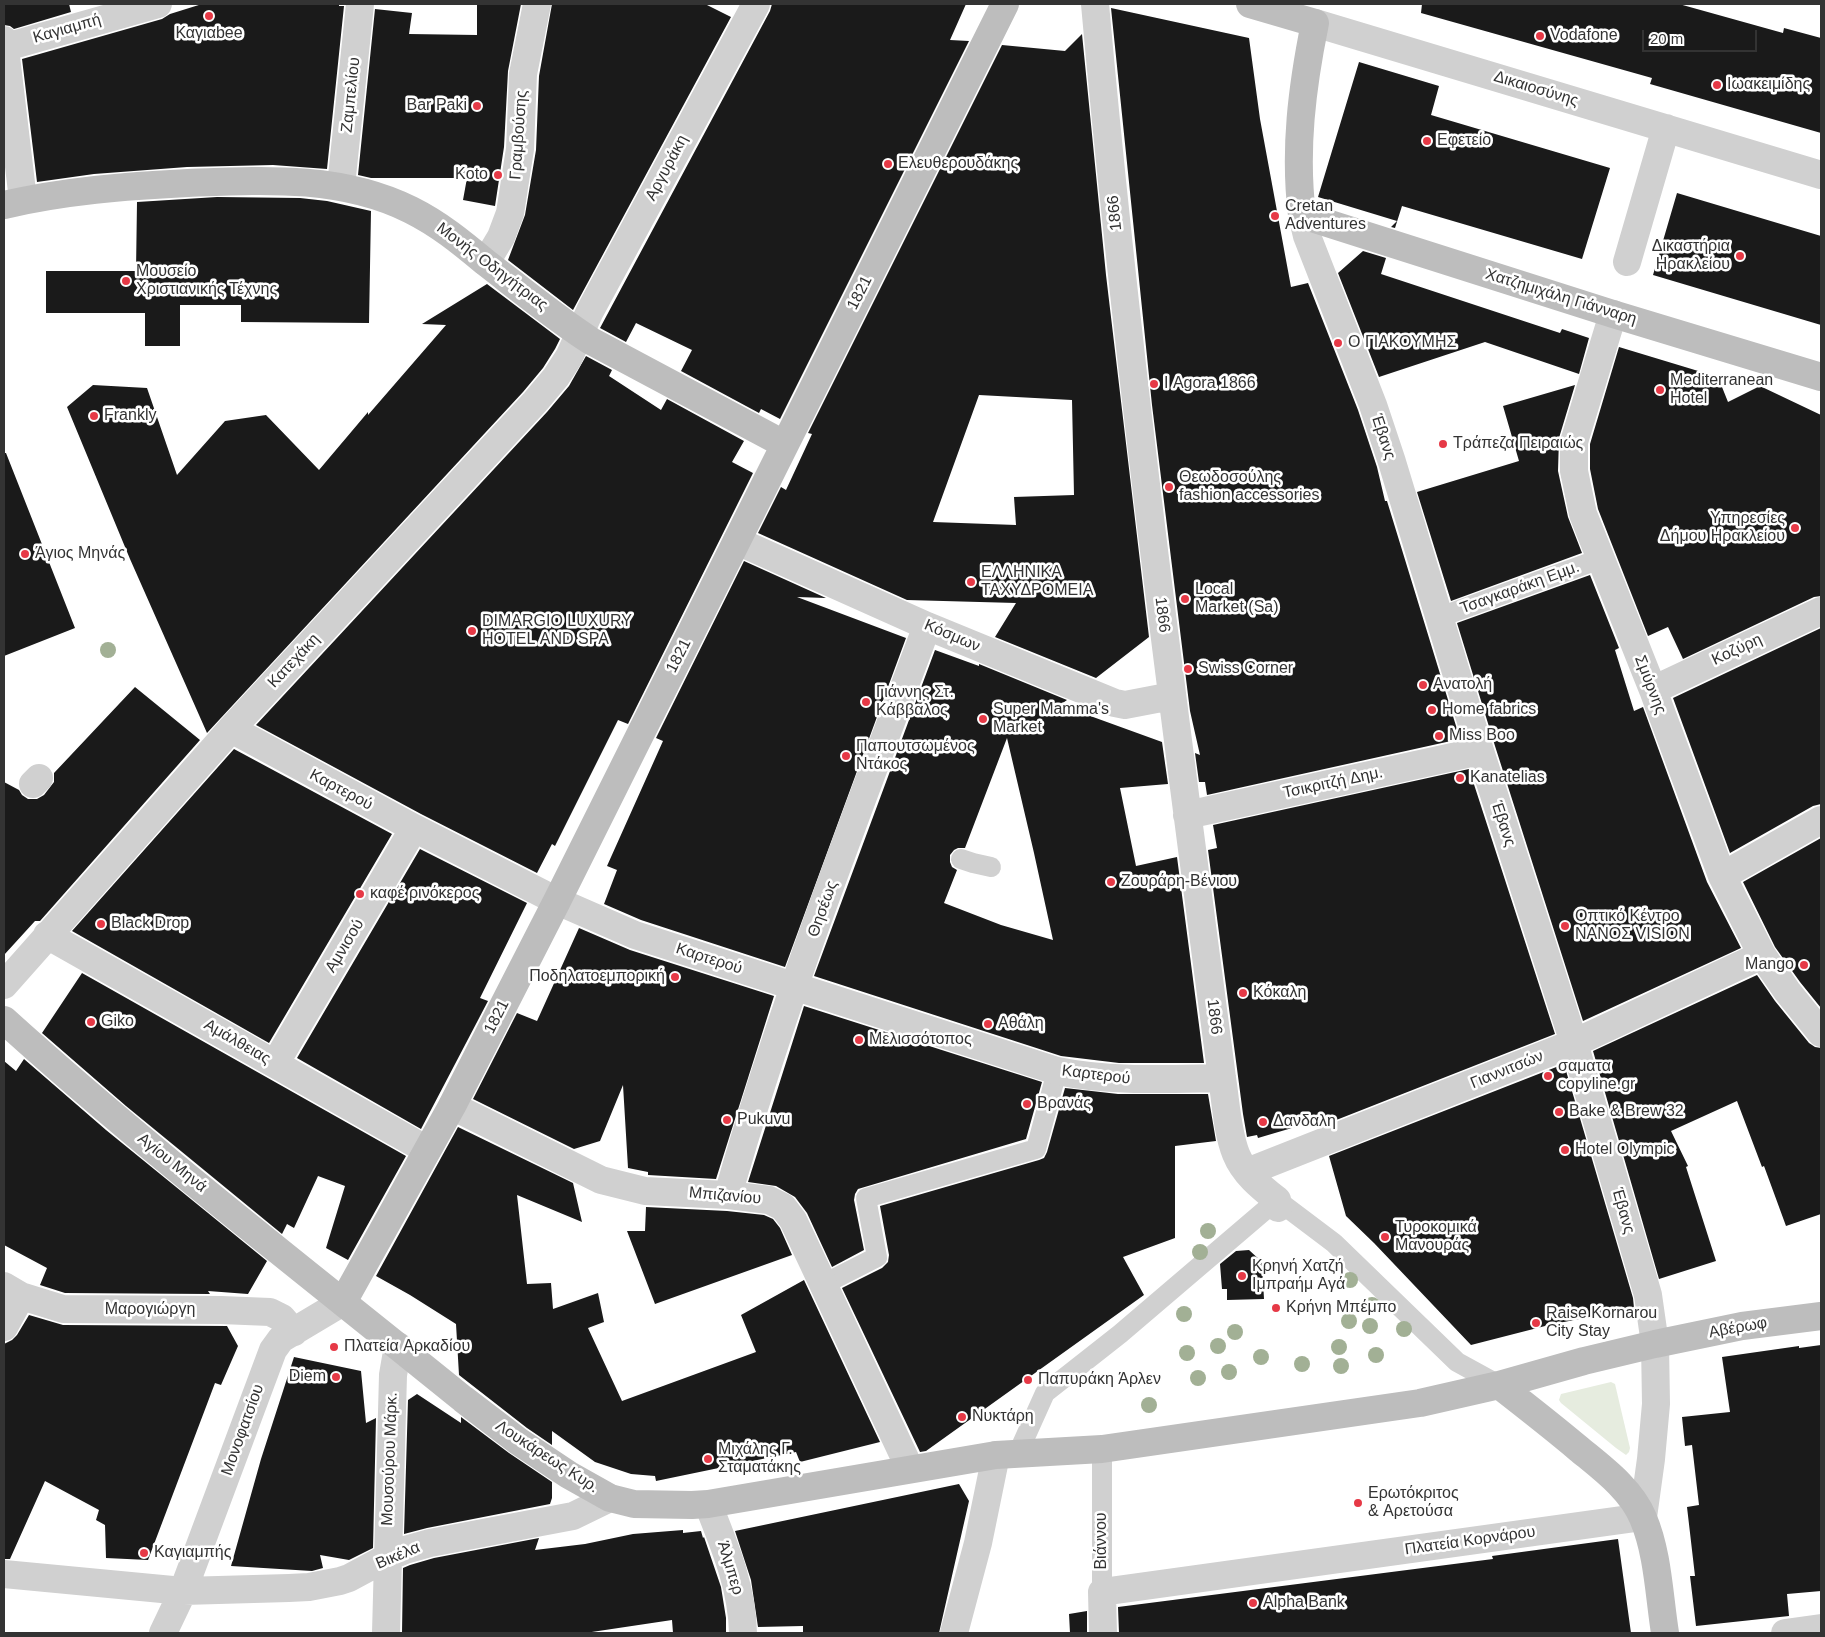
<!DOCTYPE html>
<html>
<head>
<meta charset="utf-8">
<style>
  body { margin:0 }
  #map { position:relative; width:1825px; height:1637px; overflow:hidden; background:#fff; font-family:Arial,sans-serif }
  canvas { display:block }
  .frame { position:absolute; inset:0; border:5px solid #333; pointer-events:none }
  .scale { position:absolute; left:1642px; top:30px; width:115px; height:22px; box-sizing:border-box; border:2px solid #333; border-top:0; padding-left:6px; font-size:15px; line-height:18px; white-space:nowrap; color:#333; -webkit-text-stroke:4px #fff; paint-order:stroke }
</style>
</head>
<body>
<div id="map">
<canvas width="1825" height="1637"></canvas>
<div class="frame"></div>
<div class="scale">20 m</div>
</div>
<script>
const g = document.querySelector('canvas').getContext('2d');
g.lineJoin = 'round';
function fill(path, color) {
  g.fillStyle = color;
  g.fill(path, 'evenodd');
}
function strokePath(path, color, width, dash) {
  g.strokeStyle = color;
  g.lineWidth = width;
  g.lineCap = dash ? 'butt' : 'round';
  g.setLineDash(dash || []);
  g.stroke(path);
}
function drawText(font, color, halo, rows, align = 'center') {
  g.font = font + ' Arial,sans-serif';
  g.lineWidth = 5;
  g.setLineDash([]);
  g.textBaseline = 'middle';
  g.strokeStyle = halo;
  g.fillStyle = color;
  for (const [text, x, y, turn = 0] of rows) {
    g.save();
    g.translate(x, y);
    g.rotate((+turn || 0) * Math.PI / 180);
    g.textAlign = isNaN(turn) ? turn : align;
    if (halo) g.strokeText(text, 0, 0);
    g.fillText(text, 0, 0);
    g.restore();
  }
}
const green = new Path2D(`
  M1611 1382 1615 1384 1630 1448 1629 1452 1626 1455 1616 1448 1561 1403 1559 1400 1561 1394Z`);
const building = new Path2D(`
  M4 4H69L71 12 14 29 10 26 4 25Z
  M202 4H339V6H344L327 169 273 165 187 167 94 174 37 182 22 59 162 19 170 14Z
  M477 4H521L508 71 504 147 495 206 463 200 467 178H371L358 175 375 9 412 13 409 34 477 35Z
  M552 4H705L731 17 573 310 508 260 525 215 536 150 539 76Z
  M772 4H966L950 40 969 41 780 419 761 409 759 413 681 371 692 350 636 323 626 342 600 328 770 11Z
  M1422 4H1679L1783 33 1784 28 1821 38V133L1650 84 1652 78 1421 13Z
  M1111 8 1249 38 1260 119 1291 287 1308 283 1358 410 1377 467 1385 501H1387L1460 739 1207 795 1205 782H1199L1195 753 1200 755 1190 711 1152 405Z
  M1082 34 1106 275 1149 637 1096 678 995 637 1016 603 907 600 758 533 781 487 786 490 812 434 808 433 1002 45 1065 51ZM979 395 1072 400 1074 495 1014 497 1016 525 933 522Z
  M1359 62 1439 86 1431 115 1610 168 1582 259 1402 206 1395 228 1391 227 1397 221 1318 197Z
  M1677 193 1821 236V325L1653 275Z
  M217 197 300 198 327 201 371 211 369 323 241 322V305H180V346H145V313H46V271H136L137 202Z
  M1363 251 1386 258 1381 274 1560 333 1562 329 1589 338 1579 374 1485 342 1379 377 1338 273Z
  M487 284 560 339 555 349 543 368 523 392 207 733 130 559 67 407 93 385 147 388 177 475 225 421 266 415 319 470 368 412V415L446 325 422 324Z
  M1619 347 1718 377 1728 402 1760 386 1821 415V596L1814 597 1683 659 1668 627 1648 636 1598 509 1590 469V444Z
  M586 356 612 370 609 376 661 410 667 399 744 441 732 462 753 473 628 724 618 720 555 846 552 844 537 873 421 814 256 725 547 412 569 386Z
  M1575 385 1559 438 1558 471 1568 517 1582 553 1451 601 1417 492 1519 461 1503 406Z
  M4 453H6L75 628 4 656Z
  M744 561 826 598 797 597 906 638 785 967 641 920 604 904 617 870 607 866 663 741 656 738Z
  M1590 575 1619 648 1615 650 1634 711 1643 707 1707 882 1741 948 1583 1021 1495 746 1457 623Z
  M1821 628V804L1813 806 1730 853 1673 698Z
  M935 650 979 666V664L1067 700 1060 705 1162 742 1168 784 1120 788 1136 866 1177 857 1204 1063H1119L1061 1056 814 976ZM1007 738 1034 853 1053 940 1001 925 944 903 957 870 952 867 950 862V855L954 850 958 848H965Z
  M135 687 200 740 40 921H35L4 955V782L19 790 22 795 28 799H37L44 795 54 782V773Z
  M234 749 392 834 269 1043 72 931Z
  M1469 769 1555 1034 1321 1126 1319 1120 1258 1138 1257 1135 1247 1137 1243 1114 1208 850 1217 848 1213 825Z
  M1821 838V1008L1800 982 1775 947 1743 882Z
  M420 849 527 903 480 998 488 1001 421 1129 297 1058Z
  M579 928 630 950 774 996 716 1179 648 1175V1172L628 1168 623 1085 600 1141 574 1149 473 1099 517 1013 537 1021Z
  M82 973 406 1156 348 1260 326 1248 345 1186 318 1176 294 1228 287 1224 282 1234 126 1106 42 1033Z
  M1757 975 1775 1001 1809 1043 1815 1047 1821 1048V1214L1786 1226 1764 1166 1762 1167 1737 1101 1671 1131 1688 1166 1686 1167 1716 1261 1659 1279 1593 1051Z
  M804 1006 1042 1082 1026 1139 858 1189 855 1194 854 1200 864 1250 832 1267 807 1213 795 1197 776 1186 748 1182Z
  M24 1059 106 1130 267 1261 248 1294 208 1291 210 1294 65 1293 40 1285 47 1268 4 1245V1061L16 1071Z
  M1564 1064 1633 1298 1634 1308 1549 1325 1471 1345 1374 1243 1346 1216 1329 1156Z
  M1065 1088 1118 1094H1208L1216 1141 1175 1146V1238L1123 1257 1144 1295 926 1451 920 1452 842 1288 882 1268 888 1262 889 1255 880 1206 1039 1160 1044 1158 1047 1152Z
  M458 1127 573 1183 582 1222 517 1195 527 1284 551 1283 553 1309 598 1293 604 1322 588 1328 622 1401 756 1352 741 1315 804 1280 880 1442 800 1462 796 1452 656 1481 655 1476 631 1474 595 1462 552 1431V1445L527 1428 459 1375 456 1324 410 1295 376 1276Z
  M646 1207 727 1211 764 1215 773 1219 780 1228 792 1255 655 1304 627 1231H645Z
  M1249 1250 1262 1262 1264 1299 1227 1300V1289H1222L1220 1264 1236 1251Z
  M29 1315 63 1325 227 1326 238 1346 221 1385 215 1383 148 1560 106 1558 105 1525 96 1520 99 1510 45 1481 10 1559H4V1344L12 1340 17 1335Z
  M1821 1345V1591L1787 1594 1789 1616 1696 1626 1690 1576H1695L1687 1507 1699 1505 1692 1445 1685 1446 1682 1417 1730 1412 1722 1357 1799 1346V1348Z
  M294 1357 361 1371 366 1423 376 1418 373 1548 349 1560 320 1555 323 1568 312 1571 231 1566 261 1459Z
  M417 1394 461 1423V1417L509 1453 552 1482V1498L550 1504 427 1528 404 1534 408 1400Z
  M959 1484 969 1501 939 1633H803V1626L758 1627 751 1580 735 1531Z
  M683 1530V1533L701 1531 703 1538 704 1537 721 1587 726 1618V1633H673L672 1620 585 1633H402L403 1568 410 1565 434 1558 539 1538 535 1550 585 1544 633 1534Z
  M1618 1539 1631 1633H1119L1118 1607 1493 1559 1492 1556Z
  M1087 1611V1633H1070L1069 1614Z`);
const lane = new Path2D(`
  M1440 617 1600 559
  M961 859 973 863 991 867
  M824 1284 877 1257 866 1198 1036 1149 1057 1071
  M1018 1453 1045 1393 1120 1334 1277 1200 1334 1243 1457 1362 1499 1385
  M1102 1592V1449`);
const street = new Path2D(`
  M1095 4C1127 363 1175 720 1222 1078 1226 1103 1227 1131 1236 1154 1244 1174 1262 1188 1277 1200L1278 1208
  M1315 23 1821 175
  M4 40 23 200
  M6 47 158 4
  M341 186 360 4
  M486 262 501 237 510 213 520 149 523 74 537 4
  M1627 262 1666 128
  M1613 314 1574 442V471L1583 514 1653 690 1722 876 1762 955 1787 991 1821 1033
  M737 541 927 626 1115 703 1125 705 1172 696
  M1653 690 1821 611
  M231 729 414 828 557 901 635 935 1057 1071C1112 1082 1166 1079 1222 1078
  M33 784 39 778
  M1187 815 1480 751
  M1722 876 1821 820
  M47 935 427 1150
  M4 985 231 729 535 402 556 377 569 357 590 311 756 4
  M275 1064 414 828
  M452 1106 601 1180 645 1191 728 1195 769 1200 783 1207 793 1220 910 1469
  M1247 1172 1574 1043 1762 955
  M728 1195C783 1001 857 814 927 626
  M4 1286 21 1296 63 1309 221 1310 270 1312 282 1318 294 1332
  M4 1327 21 1296
  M708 1504C725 1547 742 1587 743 1633
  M4 1574 183 1591 273 1350 281 1339 343 1302
  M163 1633 183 1591 289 1588 309 1587 340 1581 349 1578 388 1557 405 1550 430 1543 573 1516 610 1498
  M386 1633 393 1375 398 1346
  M954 1633 978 1543 996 1455
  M1103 1633 1102 1592 1643 1517 1651 1459 1656 1404 1655 1344 1648 1295 1574 1043 1480 751 1392 462 1373 405 1307 236 1302 215
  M1785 1633 1821 1628`);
const secondary = new Path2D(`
  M1250 4 1315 23C1302 87 1294 150 1302 215L1613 314 1821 377
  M4 205C64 191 126 186 188 183 263 180 341 175 411 210 439 224 461 242 485 262 520 289 554 317 591 341L784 444
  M4 1020C151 1153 309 1274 463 1399L518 1441 569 1475 610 1498 634 1504 692 1505 708 1504 996 1455 1102 1449 1420 1403 1499 1385 1584 1361 1655 1344 1742 1326 1821 1316
  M343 1302 452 1106 557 901 1005 4
  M1499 1385C1526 1406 1553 1427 1579 1449 1602 1468 1631 1489 1643 1518 1658 1553 1659 1595 1665 1633`);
const trees = [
  [108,650],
  [1208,1231],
  [1200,1252],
  [1350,1280],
  [1372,1305],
  [1184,1314],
  [1349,1321],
  [1370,1326],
  [1404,1329],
  [1235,1332],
  [1218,1346],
  [1339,1347],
  [1187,1353],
  [1376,1355],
  [1261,1357],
  [1302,1364],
  [1341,1366],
  [1229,1372],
  [1198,1378],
  [1149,1405]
];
const markers = [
  [209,16,5,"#e63946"],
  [1540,36,5,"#e63946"],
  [1717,85,5,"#e63946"],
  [477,106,5,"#e63946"],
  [1427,141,5,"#e63946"],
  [888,164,5,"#e63946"],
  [498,175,5,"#e63946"],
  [1275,216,5,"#e63946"],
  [1740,256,5,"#e63946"],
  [126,281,5,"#e63946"],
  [1338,343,5,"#e63946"],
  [1154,384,5,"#e63946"],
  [1660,390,5,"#e63946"],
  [94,416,5,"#e63946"],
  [1443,444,5,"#e63946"],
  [1169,487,5,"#e63946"],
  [1795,528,5,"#e63946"],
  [25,554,5,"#e63946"],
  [971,582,5,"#e63946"],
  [1185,599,5,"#e63946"],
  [472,631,5,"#e63946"],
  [1188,669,5,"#e63946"],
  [1423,685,5,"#e63946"],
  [866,702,5,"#e63946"],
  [1432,710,5,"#e63946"],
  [983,719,5,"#e63946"],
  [1439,736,5,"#e63946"],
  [846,756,5,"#e63946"],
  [1460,778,5,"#e63946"],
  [1111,882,5,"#e63946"],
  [360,894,5,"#e63946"],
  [101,924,5,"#e63946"],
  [1565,926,5,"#e63946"],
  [1804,965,5,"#e63946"],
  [675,977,5,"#e63946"],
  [1243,993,5,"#e63946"],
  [91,1022,5,"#e63946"],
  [988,1024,5,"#e63946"],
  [859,1040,5,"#e63946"],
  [1548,1076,5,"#e63946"],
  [1027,1104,5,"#e63946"],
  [1559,1112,5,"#e63946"],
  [727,1120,5,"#e63946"],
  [1263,1122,5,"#e63946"],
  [1565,1150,5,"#e63946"],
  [1385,1237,5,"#e63946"],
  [1242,1276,5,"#e63946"],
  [1276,1308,5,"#e63946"],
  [1536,1323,5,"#e63946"],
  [334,1347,5,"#e63946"],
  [336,1377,5,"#e63946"],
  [1028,1380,5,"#e63946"],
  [962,1417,5,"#e63946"],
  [708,1459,5,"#e63946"],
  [1358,1503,5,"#e63946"],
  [144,1553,5,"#e63946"],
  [1253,1603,5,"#e63946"]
];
const streetNames = [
  ["Καγιαμπή",67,29,-16],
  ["Δικαιοσύνης",1536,89,17],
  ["Ζαμπελίου",351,95,-84],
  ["Γραμβούσης",519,135,-86],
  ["Αργυράκη",667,168,-62],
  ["1866",1115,213,-96],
  ["Μονής Οδηγήτριας",492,267,37],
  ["1821",860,293,-63],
  ["Χατζημιχάλη Γιάνναρη",1561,297,17],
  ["Έβανς",1383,437,72],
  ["Τσαγκαράκη Εμμ.",1520,588,-20],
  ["1866",1162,615,83],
  ["Κόσμων",952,636,23],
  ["Κοζύρη",1737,650,-25],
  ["1821",679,656,-63],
  ["Κατεχάκη",294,661,-47],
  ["Σμύρνης",1650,685,69],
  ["Τσικριτζή Δημ.",1333,783,-12],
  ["Καρτερού",341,790,28],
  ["Έβανς",1503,824,72],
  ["Θησέως",823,909,-70],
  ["Αμνισού",345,946,-59],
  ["Καρτερού",709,959,18],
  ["1821",497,1017,-63],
  ["1866",1214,1017,83],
  ["Αμάλθειας",237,1042,30],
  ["Γιαννιτσών",1507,1070,-22],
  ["Καρτερού",1096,1075,7],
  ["Αγίου Μηνά",172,1163,39],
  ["Μπιζανίου",725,1196,5],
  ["Έβανς",1623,1211,74],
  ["Μαρογιώργη",150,1310],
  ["Αβέρωφ",1738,1328,-10],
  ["Μονοφατσίου",243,1430,-70],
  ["Λουκάρεως Κυρ.",547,1457,33],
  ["Μουσούρου Μάρκ.",390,1459,-88],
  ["Βιάννου",1102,1541,-90],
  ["Πλατεία Κορνάρου",1470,1541,-8],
  ["Βικέλα",398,1556,-23],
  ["Άλμπερ",730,1568,73]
];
const poiNames = [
  ["Καγιαbee",209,34,"center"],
  ["Vodafone",1550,36],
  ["Ιωακειμίδης",1727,85],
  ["Bar Paki",467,106,"right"],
  ["Εφετείο",1437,141],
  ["Ελευθερουδάκης",898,164],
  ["Koto",488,175,"right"],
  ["Cretan",1285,207],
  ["Adventures",1285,225],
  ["Δικαστήρια",1730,247,"right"],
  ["Ηρακλείου",1730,265,"right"],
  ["Μουσείο",136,272],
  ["Χριστιανικής Τέχνης",136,290],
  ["Ο ΓΙΑΚΟΥΜΗΣ",1348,343],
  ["Mediterranean",1670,381],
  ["Hotel",1670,399],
  ["I Agora 1866",1164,384],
  ["Frankly",104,416],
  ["Τράπεζα Πειραιώς",1453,444],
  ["Θεωδοσούλης",1179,478],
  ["fashion accessories",1179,496],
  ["Υπηρεσίες",1785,519,"right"],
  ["Δήμου Ηρακλείου",1785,537,"right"],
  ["Άγιος Μηνάς",35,554],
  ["ΕΛΛΗΝΙΚΑ",981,573],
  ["ΤΑΧΥΔΡΟΜΕΙΑ",981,591],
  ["Local",1195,590],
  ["Market (Sa)",1195,608],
  ["DIMARGIO LUXURY",482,622],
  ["HOTEL AND SPA",482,640],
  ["Swiss Corner",1198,669],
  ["Ανατολή",1433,685],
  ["Γιάννης Στ.",876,693],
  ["Κάββαλος",876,711],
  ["Super Mamma's",993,710],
  ["Market",993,728],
  ["Home fabrics",1442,710],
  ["Miss Boo",1449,736],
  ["Παπουτσωμένος",856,747],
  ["Ντάκος",856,765],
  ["Kanatelias",1470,778],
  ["Ζουράρη-Βένιου",1121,882],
  ["καφέ ρινόκερος",370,894],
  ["Οπτικό Κέντρο",1575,917],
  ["ΝΑΝΟΣ VISION",1575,935],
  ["Black Drop",111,924],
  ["Mango",1794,965,"right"],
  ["Ποδηλατοεμπορική",665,977,"right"],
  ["Κόκαλη",1253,993],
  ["Giko",101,1022],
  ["Αθάλη",998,1024],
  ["Μελισσότοπος",869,1040],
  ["σαματα",1558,1067],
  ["copyline.gr",1558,1085],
  ["Βρανάς",1037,1104],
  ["Bake & Brew 32",1569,1112],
  ["Pukuvu",737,1120],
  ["Δανδαλη",1273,1122],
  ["Hotel Olympic",1575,1150],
  ["Τυροκομικά",1395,1228],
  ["Μανουράς",1395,1246],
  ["Κρηνή Χατζή",1252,1267],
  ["Ιμπραήμ Αγά",1252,1285],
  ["Κρήνη Μπέμπο",1286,1308],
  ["Raise Kornarou",1546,1314],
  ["City Stay",1546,1332],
  ["Πλατεία Αρκαδίου",344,1347],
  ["Diem",326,1377,"right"],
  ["Παπυράκη Άρλεν",1038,1380],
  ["Νυκτάρη",972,1417],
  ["Μιχάλης Γ.",718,1450],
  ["Σταματάκης",718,1468],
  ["Ερωτόκριτος",1368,1494],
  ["& Αρετούσα",1368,1512],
  ["Καγιαμπής",154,1553],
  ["Alpha Bank",1263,1603]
];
fill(green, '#e6ecdf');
fill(building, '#1a1a1a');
strokePath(lane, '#d0d0d0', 20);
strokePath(street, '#d0d0d0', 28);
strokePath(secondary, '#bdbdbd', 28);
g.fillStyle = '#a2b095';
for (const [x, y] of trees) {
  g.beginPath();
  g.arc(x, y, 8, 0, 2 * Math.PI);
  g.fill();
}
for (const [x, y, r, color] of markers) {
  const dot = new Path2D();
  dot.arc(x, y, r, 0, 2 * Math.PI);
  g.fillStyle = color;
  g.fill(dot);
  strokePath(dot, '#fff', 2);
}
drawText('16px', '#333', '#fff', streetNames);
drawText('16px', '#333', '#fff', poiNames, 'left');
</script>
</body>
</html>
